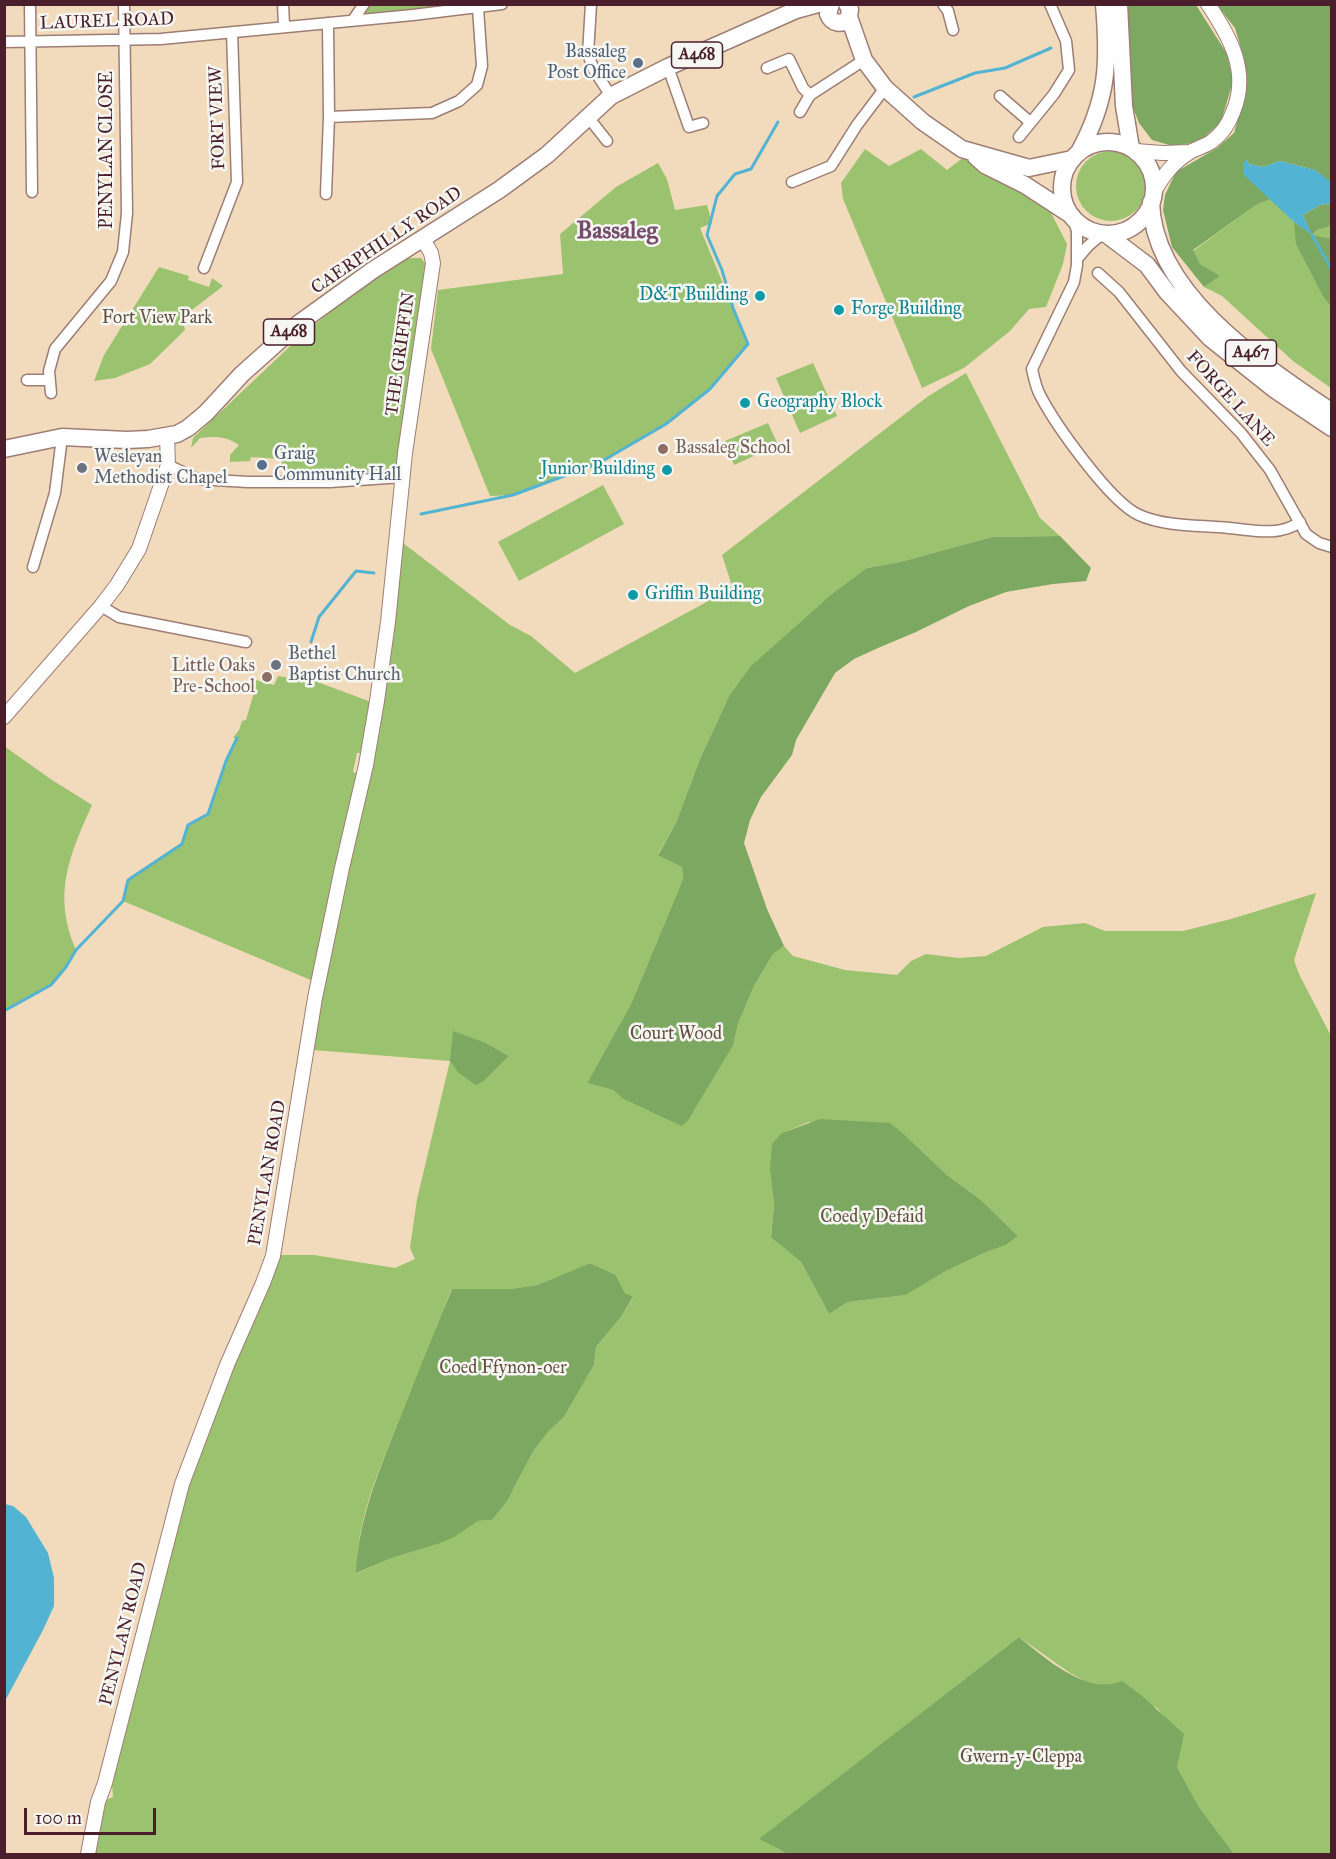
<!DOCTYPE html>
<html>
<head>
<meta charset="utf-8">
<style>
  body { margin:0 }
  #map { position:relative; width:1336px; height:1859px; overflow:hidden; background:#f1dbbc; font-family:"IM FELL Great Primer",serif }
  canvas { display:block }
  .frame { position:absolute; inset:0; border:6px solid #4a1f2b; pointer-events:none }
  .scale { position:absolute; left:24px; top:1808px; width:132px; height:27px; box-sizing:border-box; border:3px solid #4a1f2b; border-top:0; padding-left:8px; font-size:18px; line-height:21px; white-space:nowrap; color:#4a1f2b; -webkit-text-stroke:4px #f6f6f2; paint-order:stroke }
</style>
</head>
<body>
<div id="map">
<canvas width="1336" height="1859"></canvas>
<div class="frame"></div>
<div class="scale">100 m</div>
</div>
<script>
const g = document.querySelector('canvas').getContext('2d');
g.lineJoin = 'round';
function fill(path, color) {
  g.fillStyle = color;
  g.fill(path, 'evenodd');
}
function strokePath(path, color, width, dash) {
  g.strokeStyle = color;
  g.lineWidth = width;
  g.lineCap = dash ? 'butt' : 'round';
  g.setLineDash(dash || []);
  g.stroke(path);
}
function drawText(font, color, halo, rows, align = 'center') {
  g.font = font + ' "IM FELL Great Primer",serif';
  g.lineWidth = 5;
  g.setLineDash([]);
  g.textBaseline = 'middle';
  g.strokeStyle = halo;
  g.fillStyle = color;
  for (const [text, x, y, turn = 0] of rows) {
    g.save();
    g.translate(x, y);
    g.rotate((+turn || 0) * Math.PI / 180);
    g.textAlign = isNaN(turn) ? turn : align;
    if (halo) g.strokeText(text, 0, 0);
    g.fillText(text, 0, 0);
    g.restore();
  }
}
const green = new Path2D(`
  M364 5H460L353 20Z
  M865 149 889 166 921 149 947 170 964 157 1011 183 1048 207 1067 244 1063 264 1046 307 1029 309 1010 331 964 368 922 388 843 199 841 183Z
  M1076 186a35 35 0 1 1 70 0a35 35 0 1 1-70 0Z
  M658 163 667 179 675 210 707 205 712 223 700 228 748 344 710 389 666 424 599 463 513 495 490 496 431 349 438 290 563 274 560 234 616 187Z
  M1271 199 1294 222 1312 235 1317 230 1331 226V388L1293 361 1222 296 1204 287 1219 276 1200 264 1193 251 1256 205Z
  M410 258H421L425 263 426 272 395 471 324 473 322 477 308 471 281 469 282 459 251 457 250 461 230 462V455L239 445C226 436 215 436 200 438L191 448 193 438 303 334 354 293 395 264Z
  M159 267 189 276 188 280 209 287 212 278 223 286 188 313 183 322 185 330 150 364 115 378 94 381 104 355Z
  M813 363 837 416 800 433 776 378Z
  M966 373 1040 518 1060 536 992 537 900 562 867 568 729 696 700 759 676 823 658 854 682 867 683 879 631 1004 587 1083 613 1090 623 1099 647 1110 689 1119 733 1046 738 1024 754 986 773 954 784 946 793 956 845 970 897 975 911 961 926 954 959 958 986 956 1043 927 1085 923 1105 931H1183L1231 919 1316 893 1294 960 1299 974 1330 1034 1332 1082 1330 1085 1332 1086 1331 1854H1234L1199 1807 1177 1767 1166 1719 1157 1708 1110 1686 1085 1681 1070 1673 1019 1637 760 1839 779 1849 786 1854H94L104 1801 113 1797 112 1783 188 1483 230 1367 279 1255H314L395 1268 415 1259 410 1248 417 1199 450 1061 313 1050 326 973 385 692 403 543 510 625 531 636 575 673 703 604 732 586 722 555 927 397ZM453 1032 486 1043 509 1056 484 1081ZM809 1122 907 1137 947 1175 981 1200 1018 1236 1006 1245 984 1253 946 1271 906 1295 848 1302 829 1314 801 1262 771 1236 774 1204 770 1171 782 1133ZM590 1263 616 1275 625 1293 633 1298 621 1317 596 1347 594 1365 564 1417 549 1431 534 1450 514 1488 492 1520 478 1521 438 1544 392 1558 357 1573C356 1519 380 1468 400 1418 417 1376 434 1333 451 1290L510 1289 539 1285Z
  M768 423 778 445 734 465 725 441Z
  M603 485 624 524 519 581 498 542Z
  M278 676 295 679 304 677 374 703 364 753H357L353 772 359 775 313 981 123 901 128 880 182 845 188 825 208 814 226 761 237 738H233L239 730 242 721 246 720 255 689 250 687 252 679 274 685Z
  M4 746 52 780 92 805C69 856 52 895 76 950L66 967 51 985 5 1011Z`);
const forest = new Path2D(`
  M1126 5H1196L1227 54 1233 81 1221 122 1199 142 1173 146 1152 140 1139 123 1132 105Z
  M1217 5H1331V183L1315 170 1280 161 1263 167 1249 164 1247 160 1244 174 1271 199 1256 205 1193 250 1200 264 1220 276 1204 287 1172 247 1163 210 1165 195 1176 172 1217 148 1234 133 1245 94 1244 58 1235 28Z
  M1331 203V226L1317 230 1312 235 1331 239V306L1323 296 1296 244 1294 222 1311 234 1303 215 1320 205Z
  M1060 536 1091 568 1086 581 1053 584 1006 592 969 606 916 632 878 648 854 659 835 673 796 740 792 755 761 797 750 820 744 843 767 909 784 946 773 954 754 986 738 1024 733 1046 689 1119 682 1126 623 1099 613 1090 587 1083 631 1004 683 879 682 867 658 855 676 823 700 759 729 696 751 666 831 595 867 568 900 562 992 537Z
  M453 1031 486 1043 509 1056 484 1081 476 1085 459 1073 450 1061Z
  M820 1119 890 1123 907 1137 947 1175 981 1200 1018 1236 1006 1245 984 1253 946 1271 906 1295 848 1302 829 1314 801 1262 771 1237 774 1204 770 1171 772 1144 782 1133Z
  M590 1263 616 1275 625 1293 633 1297 621 1317 596 1347 594 1365 564 1417 549 1431 534 1450 507 1501 492 1520 478 1521 454 1537 438 1544 392 1558 356 1573C358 1519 380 1468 400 1418 417 1375 434 1332 452 1289H510L538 1285Z
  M1019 1637C1045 1658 1087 1696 1122 1681L1141 1695 1184 1734 1177 1767 1199 1807 1234 1854H786L779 1849 759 1839Z`);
const water = new Path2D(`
  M1247 159 1249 164 1263 167 1280 161 1315 170 1331 182V203L1320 205 1303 215 1312 235 1294 222 1243 174V164Z
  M5 1504 13 1506 26 1517 48 1553 54 1578V1606L43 1630 5 1701Z`);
const stream = new Path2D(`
  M914 97 975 73 1005 68 1051 48
  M1312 235 1332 270
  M421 514 513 495 599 463 666 424 710 389 748 344 733 308 722 270 707 235 717 196 735 174 751 169 778 122
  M311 642 319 617 356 571 374 573
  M4 1011 51 985 66 967 76 950 123 901 128 880 182 844 188 825 208 814 226 761 237 738`);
const minor = new Path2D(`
  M30 4 32 192
  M283 4 284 26
  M591 4 588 54 594 70 611 96
  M943 4 948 11 953 30
  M353 20 364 4
  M4 42 161 39 413 15 502 4
  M668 67 689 127 703 123
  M767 68 789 59 803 88 810 95
  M1000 96 1030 122
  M800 112 810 95 864 60
  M329 117 432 113 459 101 477 85 482 66 478 8
  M588 117 607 141
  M1019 137 1054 94 1069 70 1066 41 1050 4
  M792 182 831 166 857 125 885 88
  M326 194 329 117 328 23
  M1073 218 1077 231V265L1074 282 1032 369C1034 378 1036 388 1040 395 1055 424 1110 502 1139 515 1166 527 1200 525 1229 528 1253 530 1279 537 1300 522
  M1077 259 1088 246 1103 233
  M204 268 237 182 232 32
  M1098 273 1119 292 1181 371 1241 433 1270 470 1306 534 1319 543 1332 547
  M27 380H49
  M51 393 49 371 55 349 111 281 123 252 127 213 124 4
  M168 465 197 479 248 482H330L402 477
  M33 567 55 493 62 437
  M101 606 119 617 246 642`);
const tertiary = new Path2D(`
  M1135 151 1163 153 1189 152
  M1153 193C1163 176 1173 162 1190 152 1197 148 1205 146 1211 142 1221 135 1229 123 1233 112 1250 72 1230 37 1208 4
  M4 717 101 606 117 585 139 549 168 465 167 436
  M88 1854 98 1802 105 1783 182 1484 227 1365 263 1283 273 1256 315 998 342 868 366 765 377 701 388 622 405 453 433 263 431 253 423 239`);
const primary = new Path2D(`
  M831 4 828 14C832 24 843 26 849 17L850 9 847 4
  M1119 4 1124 106 1131 148
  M849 17 864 60 885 88 923 122 962 149 1029 168 1072 159
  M1062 188a46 46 0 1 1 92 0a46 46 0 1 1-92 0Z
  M1079 152C1108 99 1109 63 1104 4
  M976 157 985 165 1025 185 1071 215
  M1151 202C1153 294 1263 365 1332 412
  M1106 234 1147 265 1167 292 1210 338 1274 389 1332 428
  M4 449 62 437 127 440 148 439 177 434 188 428 206 413 242 374 298 324 373 270 499 190 547 155 611 96 668 67 796 10 818 4`);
const markers = [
  [638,63,6,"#5c6f8a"],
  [760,296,6,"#0f9aa8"],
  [839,310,6,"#0f9aa8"],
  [745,403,6,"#0f9aa8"],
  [663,449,6,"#8d6e63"],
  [262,465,6,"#5c6f8a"],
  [82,468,6,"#6b7280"],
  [667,470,6,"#0f9aa8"],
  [633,595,6,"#0f9aa8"],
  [276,665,6,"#6b7280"],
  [267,677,6,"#8d6e63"]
];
const shields = [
  [697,55,51],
  [289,332,51],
  [1251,353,51]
];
const shieldNames = [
  ["A468",697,55],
  ["A468",289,332],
  ["A467",1251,353]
];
const streetNames = [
  ["LAUREL ROAD",107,22,-2],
  ["FORT VIEW",218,118,-92],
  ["PENYLAN CLOSE",108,150,-90],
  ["CAERPHILLY ROAD",387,241,-34],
  ["THE GRIFFIN",401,354,-82],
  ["FORGE LANE",1230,399,48],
  ["PENYLAN ROAD",268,1173,-80],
  ["PENYLAN ROAD",124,1634,-76]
];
const serviceNames = [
  ["Bassaleg",626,53],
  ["Post Office",626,74],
  ["Graig",274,455,"left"],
  ["Community Hall",274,476,"left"]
];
const cultureNames = [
  ["D&T Building",748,296,"right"],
  ["Forge Building",851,310],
  ["Geography Block",757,403],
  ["Junior Building",655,470,"right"],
  ["Griffin Building",645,595]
];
const parkNames = [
  ["Fort View Park",157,319],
  ["Court Wood",676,1035],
  ["Coed y Defaid",872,1218],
  ["Coed Ffynon-oer",503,1369],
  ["Gwern-y-Cleppa",1021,1758]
];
const educationNames = [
  ["Bassaleg School",675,449],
  ["Little Oaks",255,667,"right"],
  ["Pre-School",255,688,"right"]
];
const worshipNames = [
  ["Wesleyan",94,458],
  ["Methodist Chapel",94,479],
  ["Bethel",288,655],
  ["Baptist Church",288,676]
];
const districtNames = [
  ["Bassaleg",617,232]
];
fill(green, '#9bc26e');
fill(forest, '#7ca861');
fill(water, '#53b3d2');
strokePath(stream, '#53b3d2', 3);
strokePath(minor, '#9e7d74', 13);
strokePath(tertiary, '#9e7d74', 16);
strokePath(primary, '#9e7d74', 19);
strokePath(minor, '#fff', 10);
strokePath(tertiary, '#fff', 14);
strokePath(primary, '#fff', 16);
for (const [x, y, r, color] of markers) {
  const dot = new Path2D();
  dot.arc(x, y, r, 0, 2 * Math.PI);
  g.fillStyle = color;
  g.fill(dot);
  strokePath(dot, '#f6f6f2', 2);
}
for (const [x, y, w] of shields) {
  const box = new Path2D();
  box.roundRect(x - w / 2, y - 13, w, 26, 4.5);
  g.fillStyle = '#f6f6f2';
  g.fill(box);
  strokePath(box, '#4a1f2b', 1.5);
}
drawText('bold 16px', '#4a1f2b', null, shieldNames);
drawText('18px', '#4a1f2b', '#f6f6f2', streetNames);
drawText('18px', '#4e5e75', '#f6f6f2', serviceNames, 'right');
drawText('18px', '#0d838f', '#f6f6f2', cultureNames, 'left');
drawText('18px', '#62503f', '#f6f6f2', parkNames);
drawText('18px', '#785e54', '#f6f6f2', educationNames, 'left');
drawText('18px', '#5b616d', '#f6f6f2', worshipNames, 'left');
drawText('bold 24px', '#754c6a', '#f6f6f2', districtNames);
</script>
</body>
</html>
